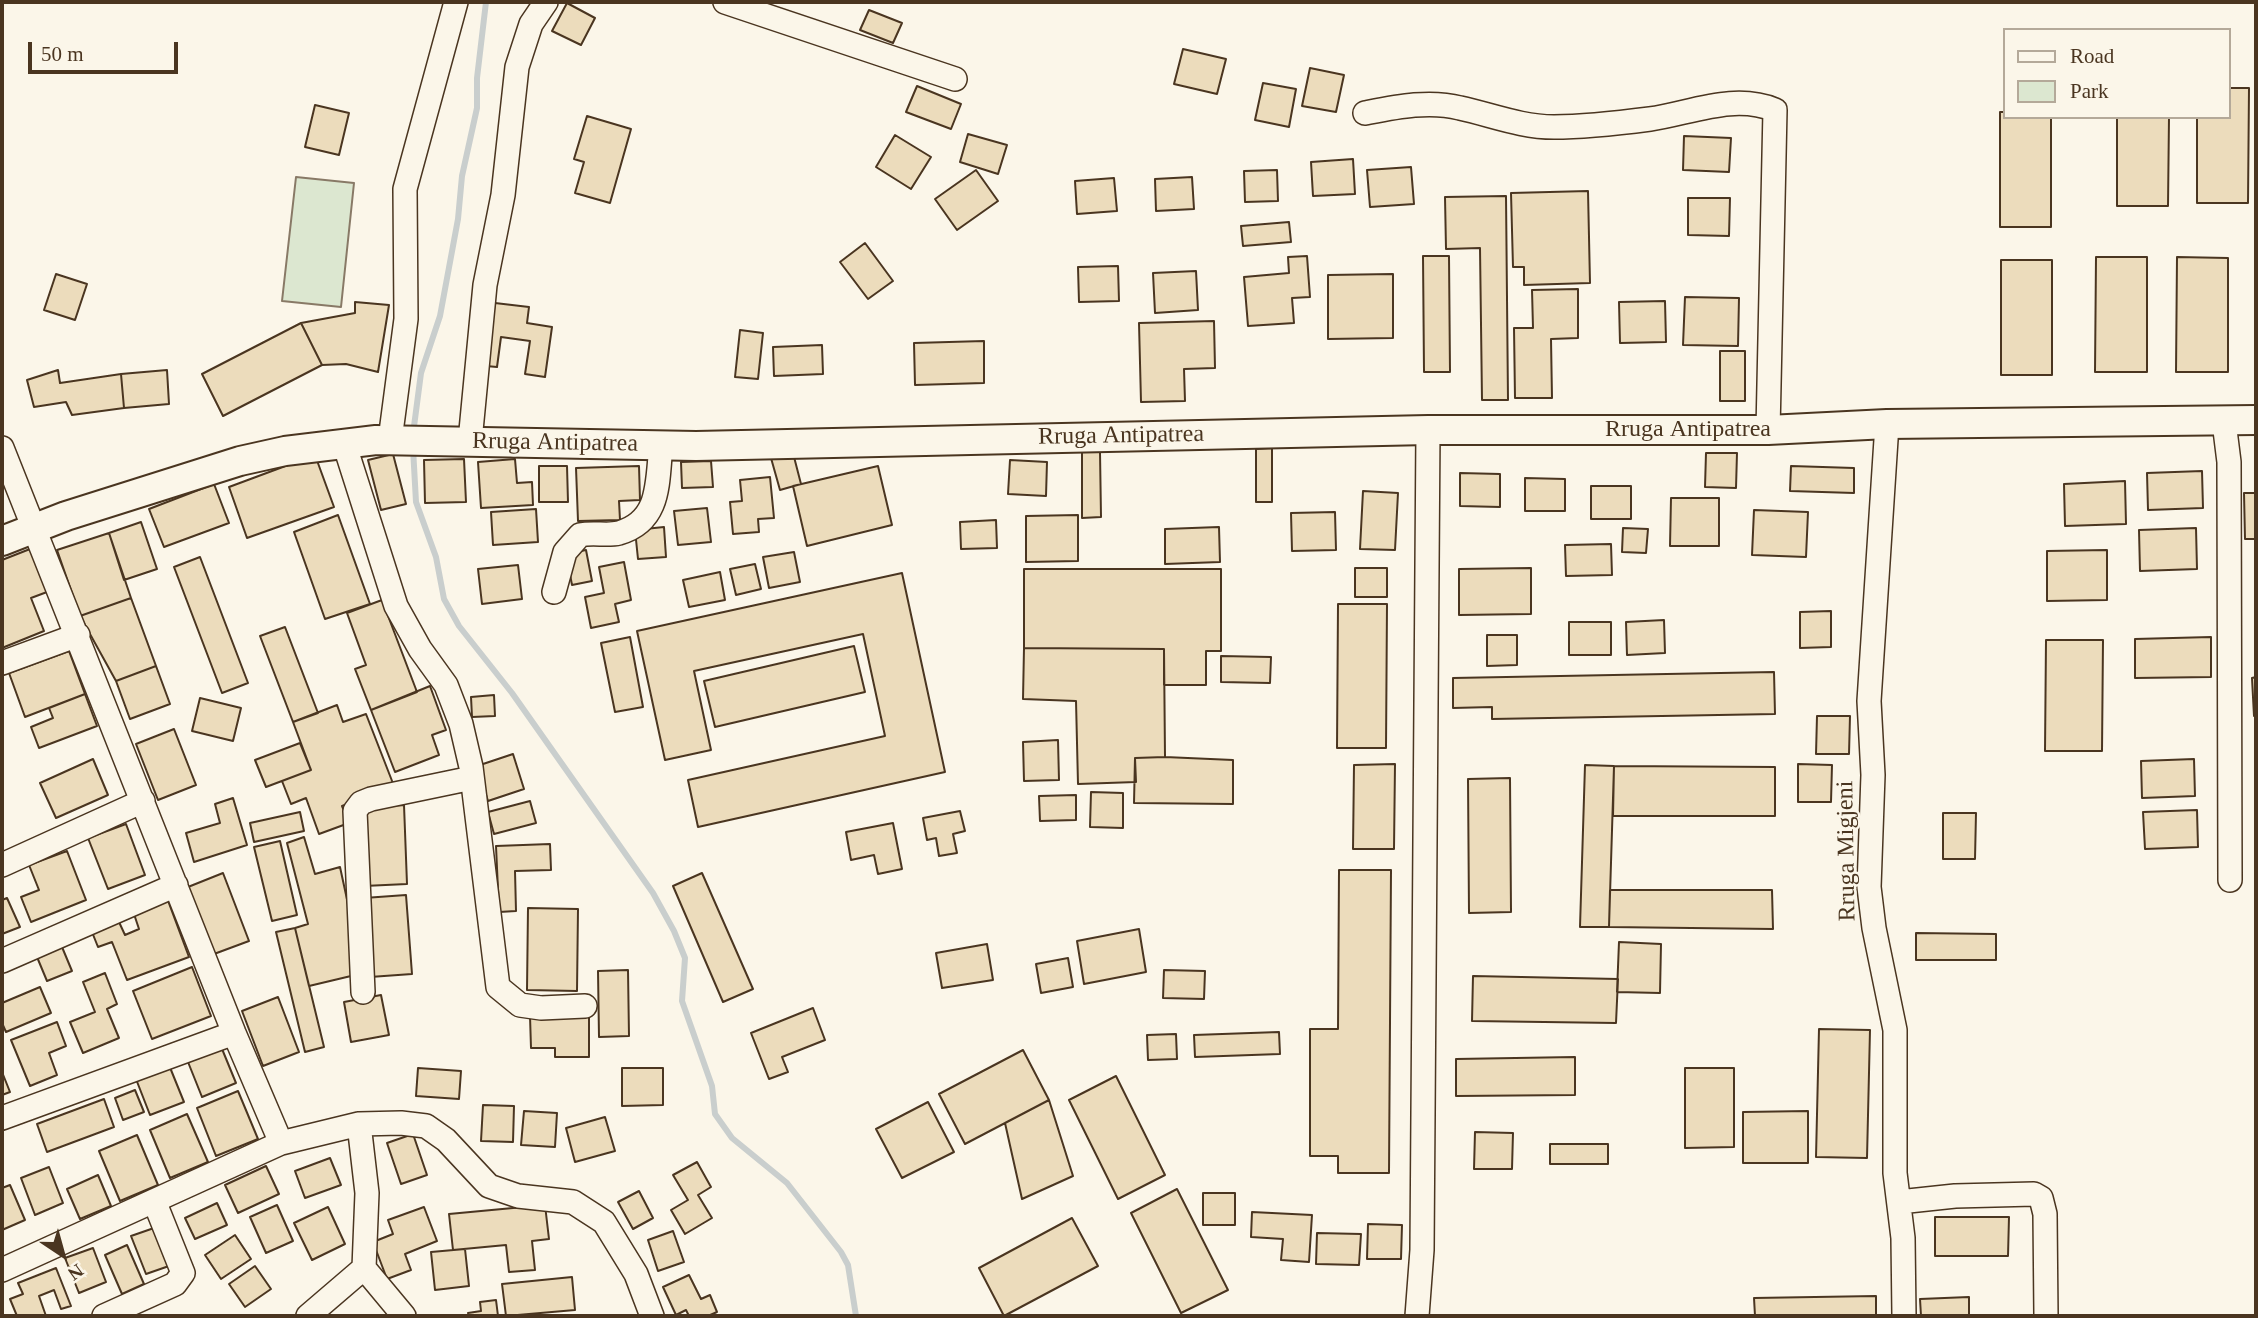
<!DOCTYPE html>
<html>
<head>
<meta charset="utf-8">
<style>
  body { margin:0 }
  #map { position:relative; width:2258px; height:1318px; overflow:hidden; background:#fbf6e9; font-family:"Times New Roman",serif }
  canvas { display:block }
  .frame { position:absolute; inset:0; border:4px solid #4a3520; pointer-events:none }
  .legend { position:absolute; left:2003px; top:28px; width:228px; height:91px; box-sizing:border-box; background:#fbf6e9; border:2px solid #b4a999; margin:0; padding:9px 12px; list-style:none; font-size:21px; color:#4a3520 }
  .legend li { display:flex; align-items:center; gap:14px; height:35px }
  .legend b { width:35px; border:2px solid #b4a999 }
  .north { position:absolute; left:28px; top:1220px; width:70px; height:70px; -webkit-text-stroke:5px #fbf6e9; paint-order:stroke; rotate:144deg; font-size:19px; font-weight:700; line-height:28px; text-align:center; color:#4a3520 }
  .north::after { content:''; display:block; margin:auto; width:24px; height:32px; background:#4a3520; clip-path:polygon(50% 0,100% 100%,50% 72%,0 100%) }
  .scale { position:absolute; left:28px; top:42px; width:150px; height:32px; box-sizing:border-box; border:4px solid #4a3520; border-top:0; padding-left:9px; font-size:21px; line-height:24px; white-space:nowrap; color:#4a3520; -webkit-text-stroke:5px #fbf6e9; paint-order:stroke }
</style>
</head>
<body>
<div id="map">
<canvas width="2258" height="1318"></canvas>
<div class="frame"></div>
<ul class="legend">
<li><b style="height:9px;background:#fbf6e9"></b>Road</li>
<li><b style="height:19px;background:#dce7d0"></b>Park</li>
</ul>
<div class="north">N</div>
<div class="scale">50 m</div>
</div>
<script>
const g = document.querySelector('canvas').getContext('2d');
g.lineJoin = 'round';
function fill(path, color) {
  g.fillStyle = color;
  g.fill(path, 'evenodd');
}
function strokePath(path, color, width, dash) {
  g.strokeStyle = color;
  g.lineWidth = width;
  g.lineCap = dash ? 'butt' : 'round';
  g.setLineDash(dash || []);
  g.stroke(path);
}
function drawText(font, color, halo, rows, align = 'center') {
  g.font = font + ' "Times New Roman",serif';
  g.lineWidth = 5;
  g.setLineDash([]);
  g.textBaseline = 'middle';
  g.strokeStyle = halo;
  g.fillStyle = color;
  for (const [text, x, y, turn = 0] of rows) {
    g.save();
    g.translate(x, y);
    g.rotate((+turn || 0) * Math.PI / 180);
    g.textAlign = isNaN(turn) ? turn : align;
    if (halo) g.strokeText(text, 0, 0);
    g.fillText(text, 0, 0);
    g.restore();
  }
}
const green = new Path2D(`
  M296 177 354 183 341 307 282 301Z`);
const stream = new Path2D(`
  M413 434 421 373 440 316 458 219 462 176 477 108V78L486 2
  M413 448 416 502 436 557 444 599 459 626 512 693 653 893 674 931 685 958 682 1001 712 1086 715 1114 732 1138 787 1183 841 1252 848 1265 856 1316`);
const building = new Path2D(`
  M567 3 595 18 581 45 552 31Z
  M869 10 902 23 893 43 860 30Z
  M1183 49 1226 59 1217 94 1174 84Z
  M1310 68 1344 75 1336 112 1302 106Z
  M1263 83 1296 89 1289 127 1255 120Z
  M917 86 961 104 951 129 906 112Z
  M2228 88H2249L2248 203H2197V117H2228Z
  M315 105 349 113 339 155 305 147Z
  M2000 112H2004V117H2051V227H2000Z
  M587 116 631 129 610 203 575 193 584 162 574 159Z
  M2117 117H2169L2168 206H2117Z
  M968 134 1007 145 998 174 960 162Z
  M895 135 931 157 911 189 876 167Z
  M1684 136 1731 138 1729 172 1683 170Z
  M1353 159 1355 194 1313 196 1311 162Z
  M1411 167 1414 204 1370 207 1367 170Z
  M976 170 998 201 957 230 935 199Z
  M1277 170 1278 201 1245 202 1244 171Z
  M1192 177 1194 209 1156 211 1155 179Z
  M1114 178 1117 211 1077 214 1075 181Z
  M1588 191 1590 283 1524 285V267H1513L1511 193Z
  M1506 196 1508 400H1482L1480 248 1446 249 1445 197Z
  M1688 198H1730L1729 236 1688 235Z
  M1289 222 1291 242 1243 246 1241 226Z
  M865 243 893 281 868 299 840 262Z
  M1307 256 1310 297 1292 298 1294 323 1248 326 1244 277 1289 273 1288 257Z
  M1423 256H1449L1450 372H1424Z
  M2096 257H2147V372H2095Z
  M2177 257 2228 258V372H2176Z
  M2001 260H2052V375H2001Z
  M1118 266 1119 301 1079 302 1078 267Z
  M1196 271 1198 310 1155 313 1153 273Z
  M56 274 87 284 75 320 44 310Z
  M1393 274V338L1328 339V275Z
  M1578 289V338L1551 339 1552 398H1515L1514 328H1533L1532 290Z
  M1685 297 1739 298 1738 346 1683 345Z
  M1665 301 1666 342 1620 343 1619 302Z
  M355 302 389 305 378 372 346 364 322 365 301 323 355 313Z
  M495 303 529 307 527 323 552 327 545 377 525 374 530 341 501 337 497 367 486 366Z
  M1214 321 1215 368 1184 369 1185 401 1141 402 1139 323Z
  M301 323 322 365 223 416 202 374Z
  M740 330 763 333 758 379 735 377Z
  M984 341V383L915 385 914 343Z
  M822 345 823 374 774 376 773 347Z
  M1720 351H1745V401H1720Z
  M58 370 60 383 121 374 124 408 72 415 66 402 34 407 27 380Z
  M167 370 169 404 124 408 121 374Z
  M1272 448V502H1256V449Z
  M1082 452H1100L1101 517 1082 518Z
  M793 453 801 484 780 490 771 458Z
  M1706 453H1737L1736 488 1705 487Z
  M393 454 406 504 381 510 368 460Z
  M315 455 334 507 247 538 229 487Z
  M464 459 466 502 425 503 424 460Z
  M515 459 517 483 532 482 533 505 481 508 478 462Z
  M1010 460 1047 462 1046 496 1008 494Z
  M711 461 713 487 682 488 681 462Z
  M539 466H567L568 502H539Z
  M639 466 640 500 619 501 620 520 578 521 576 468Z
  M878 466 892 525 807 546 793 486Z
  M1791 466 1854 468V493L1790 491Z
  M2202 471 2203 508 2148 510 2147 473Z
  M1460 473 1500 474V507L1460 506Z
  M770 477 774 518 758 519 759 532 733 534 730 502 742 501 740 480Z
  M1525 478 1565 479V511H1525Z
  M2125 481 2126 524 2065 526 2064 484Z
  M214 484 229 523 164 547 149 509Z
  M1591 486H1631V519H1591Z
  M1363 491 1398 493 1395 550 1360 549Z
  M2244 493H2256V539H2245Z
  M1671 498H1719V546H1670Z
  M707 508 711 542 678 545 674 511Z
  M536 509 538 542 493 545 491 512Z
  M1754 510 1808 512 1806 557 1752 555Z
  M1335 512 1336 550 1292 551 1291 513Z
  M338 515 370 604 325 619 294 532Z
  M1078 515V561L1026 562V516Z
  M996 520 997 548 961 549 960 522Z
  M141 522 157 569 124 580 109 533Z
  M664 527 666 557 638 559 635 530Z
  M1219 527 1220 562 1165 564V529Z
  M1623 528 1648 529 1646 553 1622 552Z
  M2196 528 2197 569 2140 571 2139 530Z
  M109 533 131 598 80 616 57 550Z
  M1611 544 1612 575 1566 576 1565 545Z
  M30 549 47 592 31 598 44 631 2 648V560Z
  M586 550 592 581 572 585 566 554Z
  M2107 550V600L2047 601V551Z
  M794 552 800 582 769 588 763 557Z
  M200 557 248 683 222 693 174 567Z
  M624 562 631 600 615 604 619 622 591 628 585 597 604 593 599 567Z
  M755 564 761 589 736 595 730 569Z
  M518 565 522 599 482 604 478 569Z
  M1355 568H1387V597H1355Z
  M1531 568V614L1459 615V569Z
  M1024 569H1221V651H1206V685H1164V649L1024 648Z
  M720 572 725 600 689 607 683 580Z
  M902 573 945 772 698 827 688 780 885 736 863 634 694 671 711 750 665 760 637 631Z
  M131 598 156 666 116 681 80 616Z
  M382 600 417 692 371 710 355 669 366 665 347 613Z
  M1338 604H1387L1386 748H1337Z
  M1831 611V647L1800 648V612Z
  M1664 620 1665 653 1627 655 1626 622Z
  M1569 622H1611V655H1569Z
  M285 627 318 713 293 722 260 636Z
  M1487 635H1517V665L1487 666Z
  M630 637 643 707 615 712 601 643Z
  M2211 637V677L2135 678V639Z
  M2046 640H2103L2102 751H2045Z
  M854 646 865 692 715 727 704 681Z
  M1024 648 1164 649 1165 757 1135 758 1136 782 1078 784 1076 701 1023 699Z
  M69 651 85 694 25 717 9 673Z
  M1221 656 1271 657 1270 683 1221 682Z
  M156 666 170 704 130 719 116 681Z
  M1774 672 1775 714 1492 719V707L1453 708V678Z
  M2256 677V716H2254L2252 678Z
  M430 686 446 730 432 735 439 755 395 772 371 710Z
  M85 694 97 726 39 748 31 727 53 718 49 708Z
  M494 695 495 716 472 717 471 697Z
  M200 698 241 708 233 741 192 731Z
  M337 705 343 722 366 714 394 786 342 806 349 823 319 834 306 798 291 804 282 781 311 770 293 722Z
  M1817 716H1850L1849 754H1816Z
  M174 729 196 785 158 800 136 744Z
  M1058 740 1059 780 1024 781 1023 742Z
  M300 743 311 770 266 787 255 760Z
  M513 754 524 789 488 801 477 766Z
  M1165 757 1233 760V804L1134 803 1135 758Z
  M93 759 108 795 56 818 40 783Z
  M2194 759 2195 796 2142 798 2141 761Z
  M1395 764 1394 849H1353L1354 765Z
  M1798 764 1832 765 1831 802H1798Z
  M1585 765 1614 766 1609 927H1580Z
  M1614 766 1775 767V816H1613Z
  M1510 778 1511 912 1469 913 1468 779Z
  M1091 792 1123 793V828L1090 827Z
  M1076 795V820L1040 821 1039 796Z
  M233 798 247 845 194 862 186 833 220 823 215 804Z
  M530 801 536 823 494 834 488 812Z
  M404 805 407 884 364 886 361 807Z
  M2197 810 2198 847 2145 849 2143 812Z
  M960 811 965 831 953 834 957 853 939 856 936 838 927 840 923 818Z
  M300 812 304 831 254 842 250 823Z
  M1943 813H1976L1975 859H1943Z
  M893 823 902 869 878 874 874 855 851 860 846 832Z
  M126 824 145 875 108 889 88 838Z
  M304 837 315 874 340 867 348 904 351 976 309 986 295 928 308 924 287 843Z
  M280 841 297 915 272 921 254 847Z
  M550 844 551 870 515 871 516 911 499 912 496 846Z
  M67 851 86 900 31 922 21 897 39 890 29 865Z
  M1339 870H1391L1389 1173H1338V1156H1310V1029H1338Z
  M223 873 249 941 214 954 188 887Z
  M702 873 753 989 723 1002 673 886Z
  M1610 890H1772L1773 929 1609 927Z
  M406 895 412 974 370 977 364 898Z
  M7 898 20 927 2 934V900Z
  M167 898 189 957 127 980 112 942 98 947 92 932 119 922 125 935 139 929 133 911Z
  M528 908 578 909 577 991 527 990Z
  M295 928 324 1047 305 1052 276 932Z
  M1139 929 1146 972 1084 984 1077 941Z
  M1916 933 1996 934V960H1916Z
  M1619 942 1661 944 1660 993 1617 992Z
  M987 944 993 980 942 988 936 953Z
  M62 947 72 971 47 981 37 957Z
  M1068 958 1073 987 1041 993 1036 964Z
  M192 967 211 1016 152 1039 133 991Z
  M628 970 629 1036 599 1037 598 971Z
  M1164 970 1205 971 1204 999 1163 998Z
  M105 973 117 1004 107 1009 119 1038 83 1053 70 1022 95 1012 83 982Z
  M1473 976 1618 979 1616 1023 1472 1021Z
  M40 987 51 1013 6 1032 2 1023V1003Z
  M381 995 389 1035 351 1042 344 1002Z
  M278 997 299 1052 263 1066 242 1011Z
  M813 1008 825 1040 782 1057 788 1072 769 1079 751 1033Z
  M589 1015V1057H555V1048H531L530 1016Z
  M57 1022 66 1046 49 1053 57 1075 30 1086 11 1040Z
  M1819 1029 1870 1030 1867 1158 1816 1157Z
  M1279 1032 1280 1054 1195 1057 1194 1035Z
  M1176 1034 1177 1059 1148 1060 1147 1035Z
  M220 1044 236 1083 202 1097 186 1057Z
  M1023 1050 1049 1100 965 1144 939 1094Z
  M1575 1057V1095L1456 1096V1059Z
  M169 1065 184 1102 150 1115 136 1079Z
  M418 1068 461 1071 459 1099 416 1096Z
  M622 1068H663V1105L622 1106Z
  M1685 1068H1734V1147L1685 1148Z
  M2 1072 10 1092 2 1095Z
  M1116 1076 1165 1175 1118 1199 1069 1100Z
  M135 1090 144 1112 123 1120 115 1098Z
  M238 1091 258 1139 216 1156 197 1108Z
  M104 1099 114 1127 47 1152 37 1124Z
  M1049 1100 1073 1176 1022 1199 1005 1123Z
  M928 1102 954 1152 902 1178 876 1129Z
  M483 1105 514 1106 513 1142 481 1141Z
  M524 1111 557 1113 555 1147 521 1145Z
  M1808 1111V1163H1743V1112Z
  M187 1114 208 1162 170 1178 150 1130Z
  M605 1117 615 1151 575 1162 566 1128Z
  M1475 1132 1513 1133 1512 1169H1474Z
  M413 1134 427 1175 401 1184 387 1143Z
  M137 1135 158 1185 120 1201 99 1151Z
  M1550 1144H1608V1164H1550Z
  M330 1158 341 1185 305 1198 295 1171Z
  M697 1162 711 1187 698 1195 712 1218 685 1234 671 1210 688 1200 673 1175Z
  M266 1166 279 1194 238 1213 225 1185Z
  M49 1167 63 1203 35 1215 21 1178Z
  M98 1175 111 1206 80 1219 67 1189Z
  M10 1185 25 1220 2 1230V1188Z
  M1177 1189 1228 1290 1181 1313 1131 1213Z
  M639 1191 653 1218 633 1229 618 1202Z
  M1203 1193H1235V1225H1203Z
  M217 1203 227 1225 195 1239 185 1218Z
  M277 1205 293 1241 266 1253 250 1217Z
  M545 1205 549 1239 532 1241 535 1270 509 1272 506 1245 453 1250 449 1214Z
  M328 1207 345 1244 312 1260 294 1223Z
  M424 1207 437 1241 405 1254 411 1270 387 1279 373 1242 393 1234 388 1220Z
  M1252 1212 1312 1215 1309 1262 1281 1260 1283 1239 1251 1237Z
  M1935 1217H2009L2008 1256H1935Z
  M1072 1218 1098 1266 1004 1316 979 1268Z
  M1368 1224 1402 1225 1401 1259H1367Z
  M154 1228 169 1266 146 1274 131 1236Z
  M673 1231 684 1262 658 1271 648 1240Z
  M1317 1233 1361 1234 1359 1265 1316 1264Z
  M235 1235 251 1259 221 1279 205 1255Z
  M127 1245 144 1284 122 1294 105 1255Z
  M93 1248 106 1282 79 1293 65 1258Z
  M465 1249 469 1286 435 1290 431 1252Z
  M255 1266 271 1289 245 1307 229 1284Z
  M56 1268 71 1306 61 1309 54 1290 39 1296 46 1316H17L10 1299 23 1294 18 1283Z
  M689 1275 701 1299 710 1295 717 1312 708 1316H689L686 1310 676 1315 663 1287Z
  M572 1277 575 1310 506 1316 502 1284Z
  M1876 1296V1316H1755L1754 1298Z
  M1969 1297V1316H1921L1920 1299Z
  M496 1300 498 1316H469L468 1313 481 1311 480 1302Z`);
const minor = new Path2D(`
  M725 2 955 79
  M1365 113C1396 107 1429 100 1460 108 1492 115 1521 127 1554 127 1585 127 1619 123 1650 119 1691 113 1734 93 1775 110L1768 430
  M2224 422 2229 462 2230 880
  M1887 424 1869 701 1873 775 1869 887 1874 928 1895 1030V1173L1903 1238 1904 1316
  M390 440 406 319 405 189 456 2
  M470 441 485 285 503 195 517 67 531 24 546 2
  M344 443 396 606 420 649 446 685 461 724 471 767 498 987 520 1005 541 1008 585 1006
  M2 448 234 1033 281 1143
  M554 592 565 552 580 535C593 532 607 536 619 533 661 521 657 482 661 445
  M2 663 78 635
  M2 865 143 801
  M2 961 176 885
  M363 992 355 811 361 803 371 799 472 778
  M2 1118 234 1033
  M1899 1202 1955 1196 2034 1194 2041 1198 2045 1214 2046 1316
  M364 1268 404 1316
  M2 1270 281 1143 359 1124 401 1123 426 1126 446 1140 489 1186 518 1196 573 1202 604 1222 636 1274 652 1316
  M104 1316 175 1284 183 1273 155 1203
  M308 1316 364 1268 367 1193 359 1124
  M1417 1316 1422 1250 1428 430`);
const major = new Path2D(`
  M2 541 66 516 240 461 285 451 376 440 696 446 1428 430H1768L1887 424 2256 420`);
const streetNames = [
  ["Rruga Antipatrea",1688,430],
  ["Rruga Antipatrea",1121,436,-1],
  ["Rruga Antipatrea",555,443,1],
  ["Rruga Migjeni",1847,851,-91]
];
fill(green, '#dce7d0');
strokePath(green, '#887966', 2);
strokePath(stream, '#c9cecd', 6);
fill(building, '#ecdcbc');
strokePath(building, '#4a3520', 2);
strokePath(minor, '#4a3520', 26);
strokePath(major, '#4a3520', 32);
strokePath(minor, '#fbf6e9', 23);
strokePath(major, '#fbf6e9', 28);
drawText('24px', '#4a3520', '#fbf6e9', streetNames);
</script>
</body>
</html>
